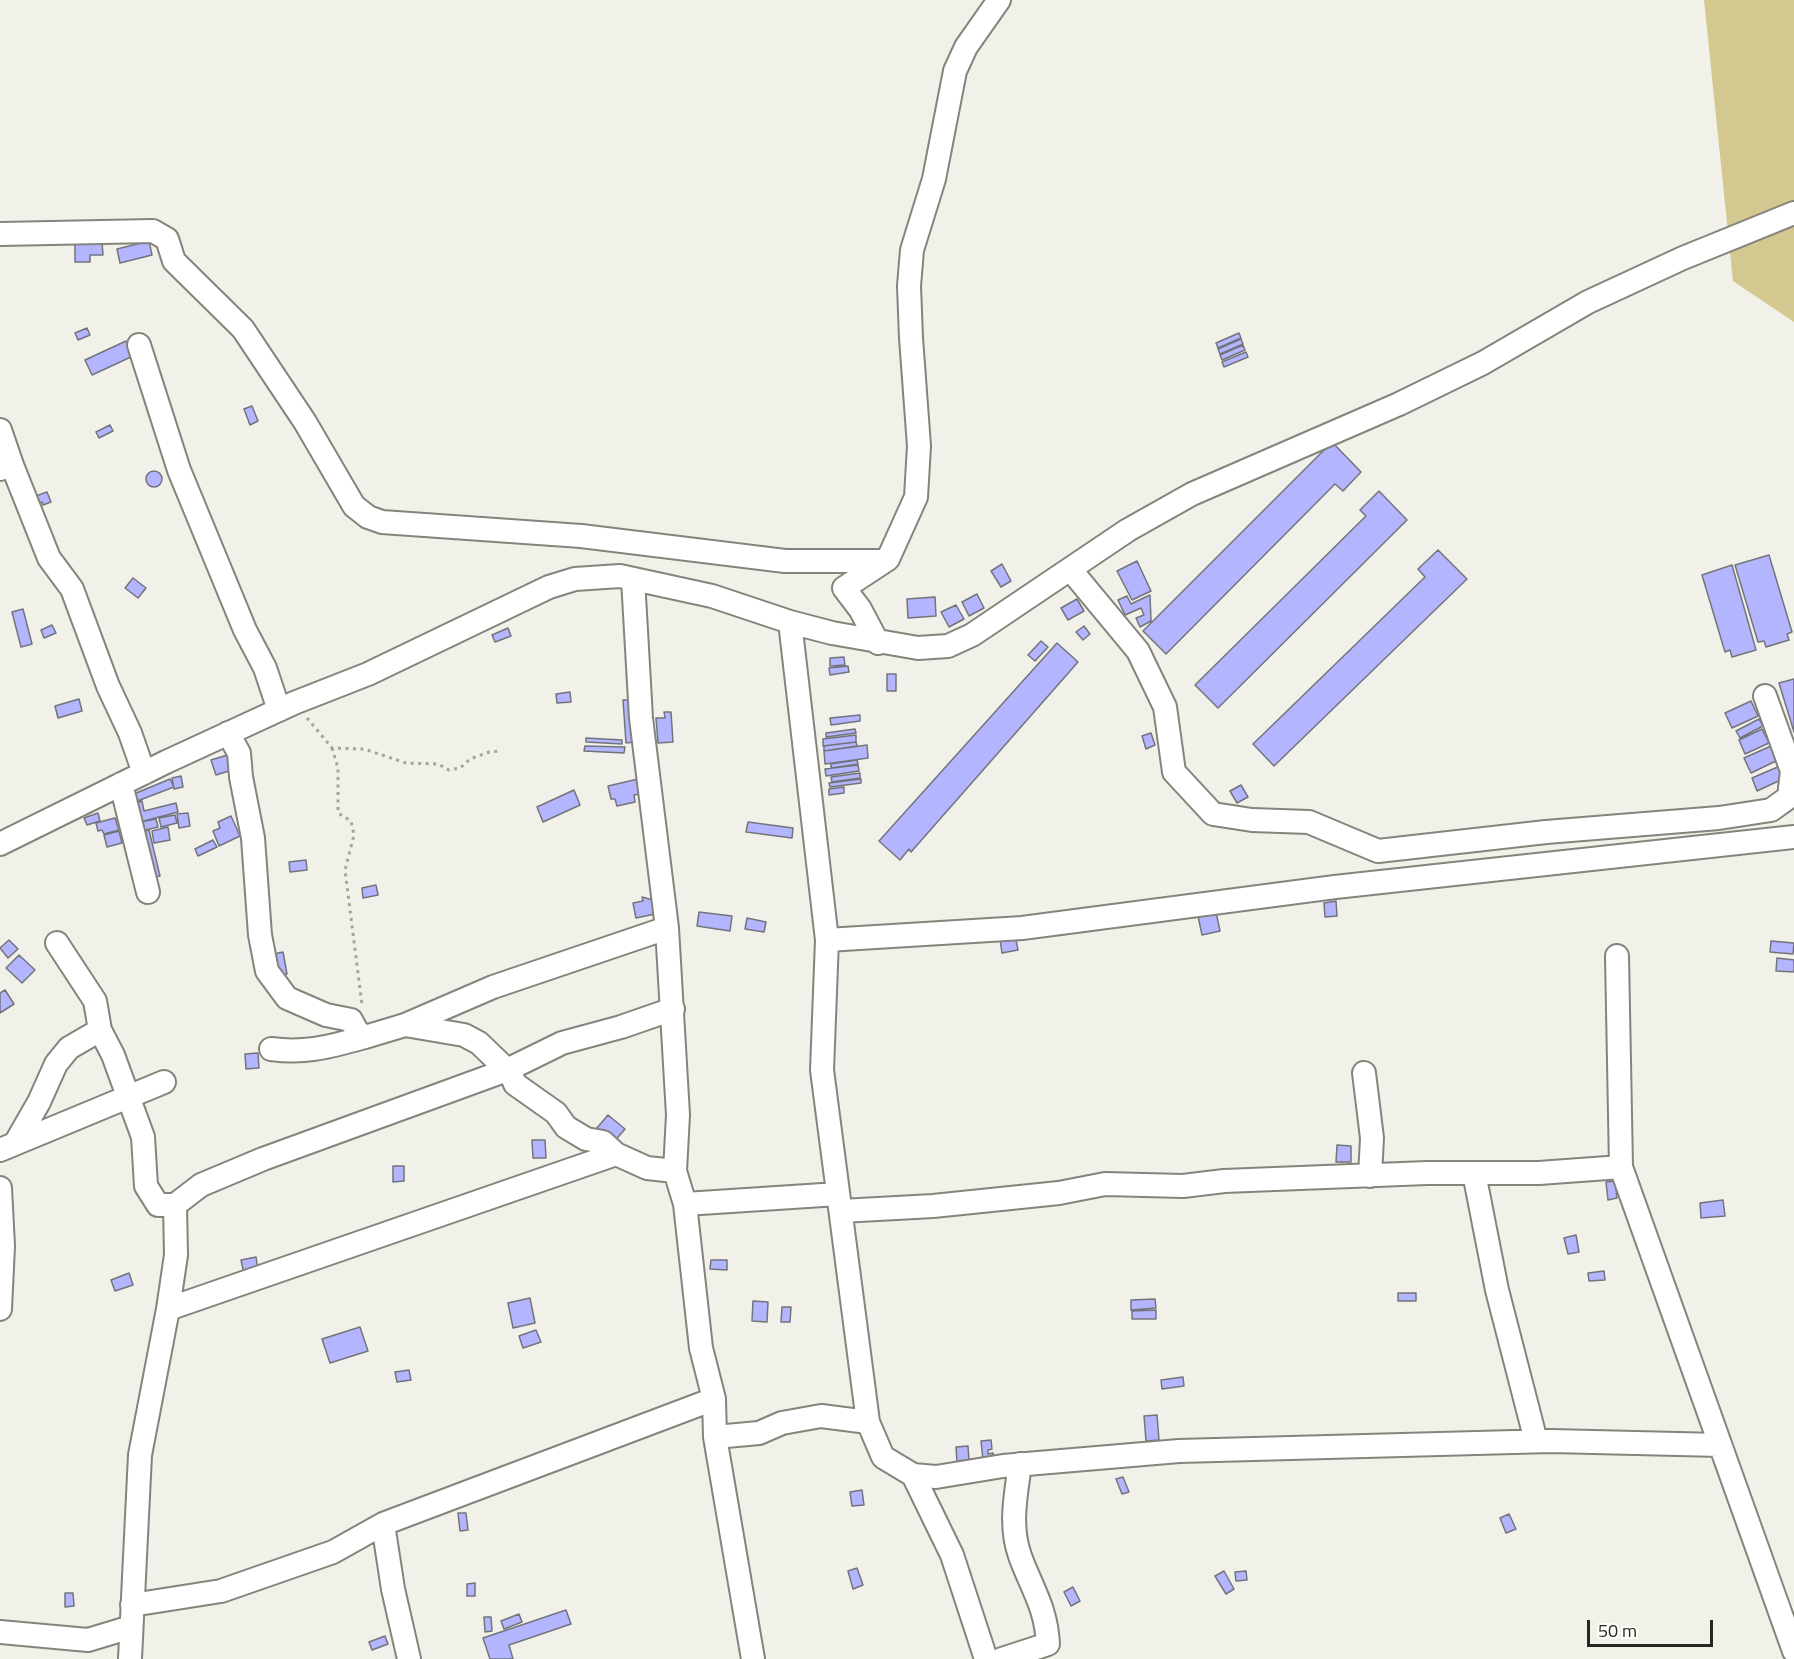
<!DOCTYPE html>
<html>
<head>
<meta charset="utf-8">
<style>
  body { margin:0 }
  #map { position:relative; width:1794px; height:1659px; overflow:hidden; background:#f2f1e9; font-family:"Titillium Web",sans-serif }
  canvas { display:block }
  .scale { position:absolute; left:1587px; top:1620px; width:126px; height:27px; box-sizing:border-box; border:3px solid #272623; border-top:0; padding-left:8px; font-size:18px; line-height:21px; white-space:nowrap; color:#272623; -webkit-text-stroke:4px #fffef9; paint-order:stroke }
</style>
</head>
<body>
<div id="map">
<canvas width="1794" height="1659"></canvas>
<div class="scale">50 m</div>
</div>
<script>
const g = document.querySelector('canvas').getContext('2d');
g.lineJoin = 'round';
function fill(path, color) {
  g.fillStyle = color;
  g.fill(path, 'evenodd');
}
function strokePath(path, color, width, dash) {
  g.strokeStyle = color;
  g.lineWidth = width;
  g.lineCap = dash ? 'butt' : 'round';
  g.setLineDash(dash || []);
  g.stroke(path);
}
const green = new Path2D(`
  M1704 0H1794V322L1733 281Z`);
const building = new Path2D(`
  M149 241 152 255 120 263 117 249Z
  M102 242 103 255H90V262H75V243Z
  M87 328 90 335 78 340 75 333Z
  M1239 333 1241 338 1218 348 1216 343Z
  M1241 339 1243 344 1220 354 1218 349Z
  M126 341 133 356 92 375 85 360Z
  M1243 345 1245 350 1222 360 1220 355Z
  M1246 352 1248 357 1224 367 1222 362Z
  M252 406 258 421 250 425 244 409Z
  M110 425 113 431 99 438 96 432Z
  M1332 442 1361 472 1343 491 1335 484 1166 654 1143 631Z
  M146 479a8 8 0 1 1 16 0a8 8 0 1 1-16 0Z
  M1379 491 1407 520 1218 708 1195 685 1366 516 1360 510Z
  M47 492 51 502 43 505 42 502 36 504 33 497Z
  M1438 550 1467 579 1274 766 1253 744 1425 577 1418 569Z
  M1769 555 1792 632 1787 634 1789 640 1766 647 1764 641 1758 642 1735 565Z
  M1137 561 1151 591 1132 600 1117 571Z
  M1002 564 1011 581 1001 587 991 571Z
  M1732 565 1756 650 1732 657 1730 650 1725 652 1702 575Z
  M133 578 146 588 138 598 125 588Z
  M977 594 984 608 969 616 962 602Z
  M1150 595 1151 621 1140 627 1136 618 1144 615 1141 608 1125 615 1118 600 1127 596 1131 604Z
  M935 597 936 616 908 618 907 599Z
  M1077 599 1084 611 1068 620 1061 608Z
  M956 605 964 619 949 627 941 612Z
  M23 609 32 644 21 647 12 612Z
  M52 625 56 633 44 638 41 630Z
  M1084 626 1090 634 1083 640 1076 632Z
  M508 628 511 636 495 642 492 635Z
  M1041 641 1048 647 1035 661 1028 655Z
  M1057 643 1078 662 911 852 909 849 900 860 879 841Z
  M844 657 845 665 830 666V658Z
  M848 666 849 672 830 675 829 668Z
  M887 674H896V691H887Z
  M1794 679V732L1779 683Z
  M570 692 571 702 557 703 556 694Z
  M79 699 82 711 58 718 55 706Z
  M623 700H631L634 742 626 743Z
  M1751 701 1758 716 1732 728 1725 713Z
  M664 712H671L673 742 658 743 656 718H665Z
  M860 715V721L831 725 830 718Z
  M1759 719 1763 726 1740 738 1736 731Z
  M855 729 856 733 826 737V733Z
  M1762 729 1769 743 1745 754 1739 740Z
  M1151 733 1155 745 1146 749 1142 736Z
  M856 735V742L823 746V739Z
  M586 738 622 740V744L586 742Z
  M856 742 857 746 824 751V746Z
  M867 745 868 758 825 764 824 751Z
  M585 746 625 747 624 753 584 751Z
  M1771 746 1778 760 1751 773 1744 758Z
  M231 754 235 769 216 775 211 760Z
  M857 760 858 764 831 768V764Z
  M858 765 859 771 826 776 825 769Z
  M1780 766 1785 778 1757 791 1752 778Z
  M860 773V778L832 782 831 777Z
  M181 776 183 787 174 789 172 778Z
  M170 779 174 787 132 803 129 796Z
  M638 779 641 794 634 795 635 802 617 806 615 799H611L608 786Z
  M861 779V783L830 787 829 783Z
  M1241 785 1248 797 1237 803 1230 791Z
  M844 787V793L829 795V789Z
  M574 790 580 805 543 822 537 807Z
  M142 801 144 811 176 803 178 812 136 823 132 804Z
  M98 813 100 821 87 825 84 818Z
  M188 813 190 826 179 828 177 814Z
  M175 815 177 823 161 827 159 818Z
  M231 816 240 836 219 846 213 831 220 828 218 822Z
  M115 818 119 830 104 834 102 830 98 831 96 823Z
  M156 819 158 827 138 832 136 823Z
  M748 822 793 828 792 838 746 832Z
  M168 827 170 840 154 843 152 831Z
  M149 830 160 876 149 878 139 832Z
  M119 831 122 843 107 847 104 835Z
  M213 840 217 847 198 856 195 849Z
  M306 860 307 870 290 872 289 862Z
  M376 885 378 895 363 898 362 888Z
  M642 897 653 900 655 914 636 918 633 903 643 901Z
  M1336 901 1337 916 1325 917 1324 903Z
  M699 912 732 916 730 931 697 926Z
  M1216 912 1220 931 1202 935 1198 916Z
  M747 918 766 922 764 932 745 929Z
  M1014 930 1018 950 1002 953 999 932Z
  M9 940 18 949 8 958 0 948Z
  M1771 941 1794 943 1793 954 1770 952Z
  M283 952 287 974 273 977 269 955Z
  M19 955 35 970 22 983 6 968Z
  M1777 958 1794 960V972L1776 971Z
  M5 990 14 1004 0 1013V993Z
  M258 1053 259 1068 246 1069 245 1054Z
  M608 1115 625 1129 613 1143 596 1129Z
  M532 1140H545L546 1158H533Z
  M1337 1145 1351 1146V1162H1336Z
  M393 1166H404V1181L393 1182Z
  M1615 1181 1617 1198 1608 1200 1606 1182Z
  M1723 1200 1725 1216 1701 1218 1700 1203Z
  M1576 1235 1579 1252 1568 1254 1564 1238Z
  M256 1257 258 1271 244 1274 241 1260Z
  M711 1260H727V1270L710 1269Z
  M1604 1271 1605 1280 1589 1281 1588 1273Z
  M129 1273 133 1285 115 1291 111 1280Z
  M1398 1293H1416V1301H1398Z
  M530 1298 535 1323 513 1328 508 1303Z
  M1155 1299 1156 1308 1131 1310V1300Z
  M753 1301 768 1302 767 1322 752 1321Z
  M782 1307H791L790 1322H781Z
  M1156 1310V1319H1132V1311Z
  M360 1327 368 1351 330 1363 322 1339Z
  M536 1330 541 1342 523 1348 519 1336Z
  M409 1370 411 1380 397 1382 395 1372Z
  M1183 1377 1184 1386 1162 1389 1161 1380Z
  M1157 1415 1159 1440 1146 1441 1144 1416Z
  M991 1440 992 1449 988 1450V1454L993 1453 994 1458 983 1460 981 1441Z
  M968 1446 969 1460 957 1461 956 1447Z
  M1123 1477 1129 1492 1122 1494 1116 1479Z
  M862 1490 864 1505 852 1506 850 1492Z
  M458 1513H466L468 1530 460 1531Z
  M1509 1514 1516 1529 1506 1533 1500 1518Z
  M857 1568 863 1585 853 1589 848 1571Z
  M1224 1571 1234 1589 1226 1594 1215 1576Z
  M1246 1571 1247 1580 1236 1581 1235 1572Z
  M475 1583V1596H467V1584Z
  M1073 1587 1080 1601 1071 1606 1064 1592Z
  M65 1593H73L74 1606 65 1607Z
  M566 1610 571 1624 509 1645 513 1659H490L483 1638Z
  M519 1614 522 1622 504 1629 501 1621Z
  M484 1617H491L492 1631 485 1632Z
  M385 1636 388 1644 372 1650 369 1642Z`);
const path = new Path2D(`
  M307 718 332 748 364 749 406 763 438 764 449 770 460 768 470 759 489 752 501 751
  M332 748 338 768V813L351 821 354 835 345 870 362 1005`);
const minor = new Path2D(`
  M0 234 153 231 167 239 174 261 243 329 305 422 354 506 368 517 382 522 581 536 785 561H884
  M139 345 179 470 245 630 265 668 279 710
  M0 430 12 465
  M0 469 12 465 49 558 72 589 108 686 130 733 144 773
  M1070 569 1138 651 1165 707 1174 772 1213 814 1252 820 1309 822 1378 851 1546 832 1719 818 1771 810 1789 797 1792 771 1765 696
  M633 579 641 718 667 928 678 1115 675 1171 685 1204 701 1348 714 1399 715 1437 753 1659
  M790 622 827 940 822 1070 868 1422 883 1457 913 1475 936 1477 1003 1466 1179 1451 1551 1441 1720 1445
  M878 643 860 609 844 588 888 559 916 497 919 446 911 338 909 286 912 250 934 179 955 71 966 47 999 0
  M228 733 239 753 241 777 253 838 260 935 267 971 287 998 326 1015 351 1020 357 1031 365 1037 405 1025 493 987 667 928
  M121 784 148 892
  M0 844 166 762 294 703 368 674 549 587 575 579 620 576 712 596 790 622 832 633 918 648 948 646 972 635 1128 530 1192 494 1399 404 1483 363 1588 302 1683 258 1794 213
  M827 940 1022 928 1335 887 1794 837
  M57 943 95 1001 100 1030 113 1055 143 1137 146 1186 158 1205H175L201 1185 263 1159 507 1070 562 1043 621 1027 673 1009
  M1617 956 1621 1167 1794 1651
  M405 1025 464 1035 479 1043 507 1070
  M271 1049C307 1054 331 1046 365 1037
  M509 1069 515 1084 556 1113 566 1127 586 1139 603 1142 616 1154
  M1364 1073 1372 1138 1370 1176
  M16 1142 39 1102 56 1064 69 1048 100 1030
  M0 1150 164 1082
  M1474 1173 1497 1290 1536 1441
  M0 1188 3 1246 0 1309
  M685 1204 838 1194
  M841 1211 933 1206 1059 1193 1105 1184 1183 1186 1224 1181 1427 1173H1539L1621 1167
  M168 1309 176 1255 175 1205
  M715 1437 759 1433 782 1423 821 1416 868 1422
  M913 1475 952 1555 986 1659
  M383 1524 393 1589 409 1659
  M132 1605 221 1591 333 1552 383 1524 714 1399
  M0 1632 88 1640 131 1627
  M130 1659 140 1455 168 1309 616 1154 647 1168 675 1171
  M1002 1659 1048 1644C1046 1607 1032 1589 1020 1556 1009 1525 1016 1495 1020 1464`);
fill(green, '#d3c88f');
fill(building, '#b3b6fe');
strokePath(building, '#73747b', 1.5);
strokePath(minor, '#85847c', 26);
strokePath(path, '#a4a39d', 3, [3, 4.5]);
strokePath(minor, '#fff', 22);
</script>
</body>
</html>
